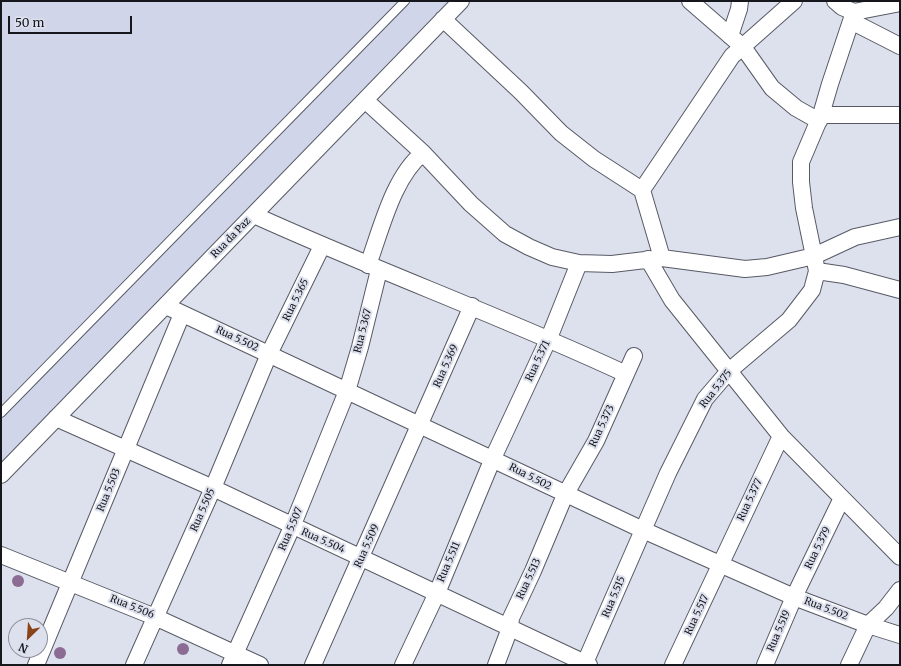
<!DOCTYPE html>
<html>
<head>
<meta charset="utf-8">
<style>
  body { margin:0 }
  #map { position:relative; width:901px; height:666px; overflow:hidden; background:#dde1ee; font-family:Merriweather,serif }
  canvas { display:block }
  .frame { position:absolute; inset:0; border:2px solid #16171c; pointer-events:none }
  .north { position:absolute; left:8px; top:618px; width:40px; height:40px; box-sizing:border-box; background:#dde1ee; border:1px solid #8d909a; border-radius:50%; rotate:205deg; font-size:11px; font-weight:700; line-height:16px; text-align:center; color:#16171c }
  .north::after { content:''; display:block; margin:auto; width:14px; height:18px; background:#894519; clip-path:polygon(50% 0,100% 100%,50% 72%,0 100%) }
  .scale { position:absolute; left:8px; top:16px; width:124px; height:18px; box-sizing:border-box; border:2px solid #16171c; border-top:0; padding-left:5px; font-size:12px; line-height:14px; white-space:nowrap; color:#16171c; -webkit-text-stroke:3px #dde1ee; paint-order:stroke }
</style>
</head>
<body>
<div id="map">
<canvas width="901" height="666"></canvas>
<div class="frame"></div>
<div class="north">N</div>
<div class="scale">50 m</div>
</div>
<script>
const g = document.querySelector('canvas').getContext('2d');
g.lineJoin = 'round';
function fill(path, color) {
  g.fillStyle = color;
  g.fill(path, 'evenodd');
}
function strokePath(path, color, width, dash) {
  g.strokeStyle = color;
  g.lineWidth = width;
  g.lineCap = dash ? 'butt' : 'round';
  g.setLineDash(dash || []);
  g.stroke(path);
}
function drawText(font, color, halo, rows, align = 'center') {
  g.font = font + ' Merriweather,serif';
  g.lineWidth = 4;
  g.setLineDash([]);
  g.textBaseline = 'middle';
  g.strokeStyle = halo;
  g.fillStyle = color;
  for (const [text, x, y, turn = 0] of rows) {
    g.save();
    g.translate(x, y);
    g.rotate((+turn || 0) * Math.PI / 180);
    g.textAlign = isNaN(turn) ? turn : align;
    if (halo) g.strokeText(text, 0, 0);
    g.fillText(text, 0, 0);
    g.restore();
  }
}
const built = new Path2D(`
  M1 1H458L1 465Z`);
const service = new Path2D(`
  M1 413 405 1`);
const minor = new Path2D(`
  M690 1 743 47 772 88 796 108 819 121
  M835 1 842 7 854 12
  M854 12 900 3
  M443 19 521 92 561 133 594 159 642 190 662 258
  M851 21 900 46
  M730 36 739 9 740 1
  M365 100 423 153 471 204 505 234 529 247 552 257 579 263 612 264 662 258 745 269 767 267 814 256 855 237 900 227
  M821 115H900
  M642 190 732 56 794 1
  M254 215C377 271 504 317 626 374
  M648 259 672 300 781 436 900 557
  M368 265C381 230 393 177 423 153
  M817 271 844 275 900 290
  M166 306 643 530 794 597 868 625 900 635
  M56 418 213 488 589 665
  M1 475 461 1
  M1 555 155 617 260 665
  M36 665 182 314
  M134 665 213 488 269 354 322 246
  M230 665 292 527 347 391 360 347 379 270
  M313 665 472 306
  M403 665 437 593 493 458 549 338 579 263
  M496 665 510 628 511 618 533 571 565 495 596 441 634 356
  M584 665 668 473 705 399 729 371 789 320 812 290 817 271 804 208 801 182V162L821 115 830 84 854 12
  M673 665 781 436
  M765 665 794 597 842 498
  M849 665 868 625 886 608 900 590`);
const trees = [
  [18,581],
  [183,649],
  [60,653]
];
const streetNames = [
  ["Rua da Paz",231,238,-46],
  ["Rua 5.365",296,300,-64],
  ["Rua 5.367",363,331,-76],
  ["Rua 5.502",237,339,25],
  ["Rua 5.371",538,361,-65],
  ["Rua 5.369",446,366,-66],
  ["Rua 5.375",716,389,-52],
  ["Rua 5.373",602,426,-65],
  ["Rua 5.502",530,477,27],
  ["Rua 5.503",109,490,-68],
  ["Rua 5.377",750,500,-65],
  ["Rua 5.505",203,510,-66],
  ["Rua 5.507",291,529,-67],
  ["Rua 5.504",323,541,24],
  ["Rua 5.509",367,546,-66],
  ["Rua 5.379",818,548,-64],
  ["Rua 5.511",449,562,-67],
  ["Rua 5.513",529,579,-65],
  ["Rua 5.515",614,597,-67],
  ["Rua 5.506",132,607,22],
  ["Rua 5.502",826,609,21],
  ["Rua 5.517",697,615,-65],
  ["Rua 5.519",779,631,-67]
];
fill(built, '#d0d5e9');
strokePath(service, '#575a65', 10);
strokePath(minor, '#575a65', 18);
strokePath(service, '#fff', 8);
strokePath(minor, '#fff', 16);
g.fillStyle = '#8d6c94';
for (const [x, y] of trees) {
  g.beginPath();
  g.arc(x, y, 6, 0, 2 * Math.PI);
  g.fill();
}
drawText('10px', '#16171c', '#dde1ee', streetNames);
</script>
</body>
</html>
